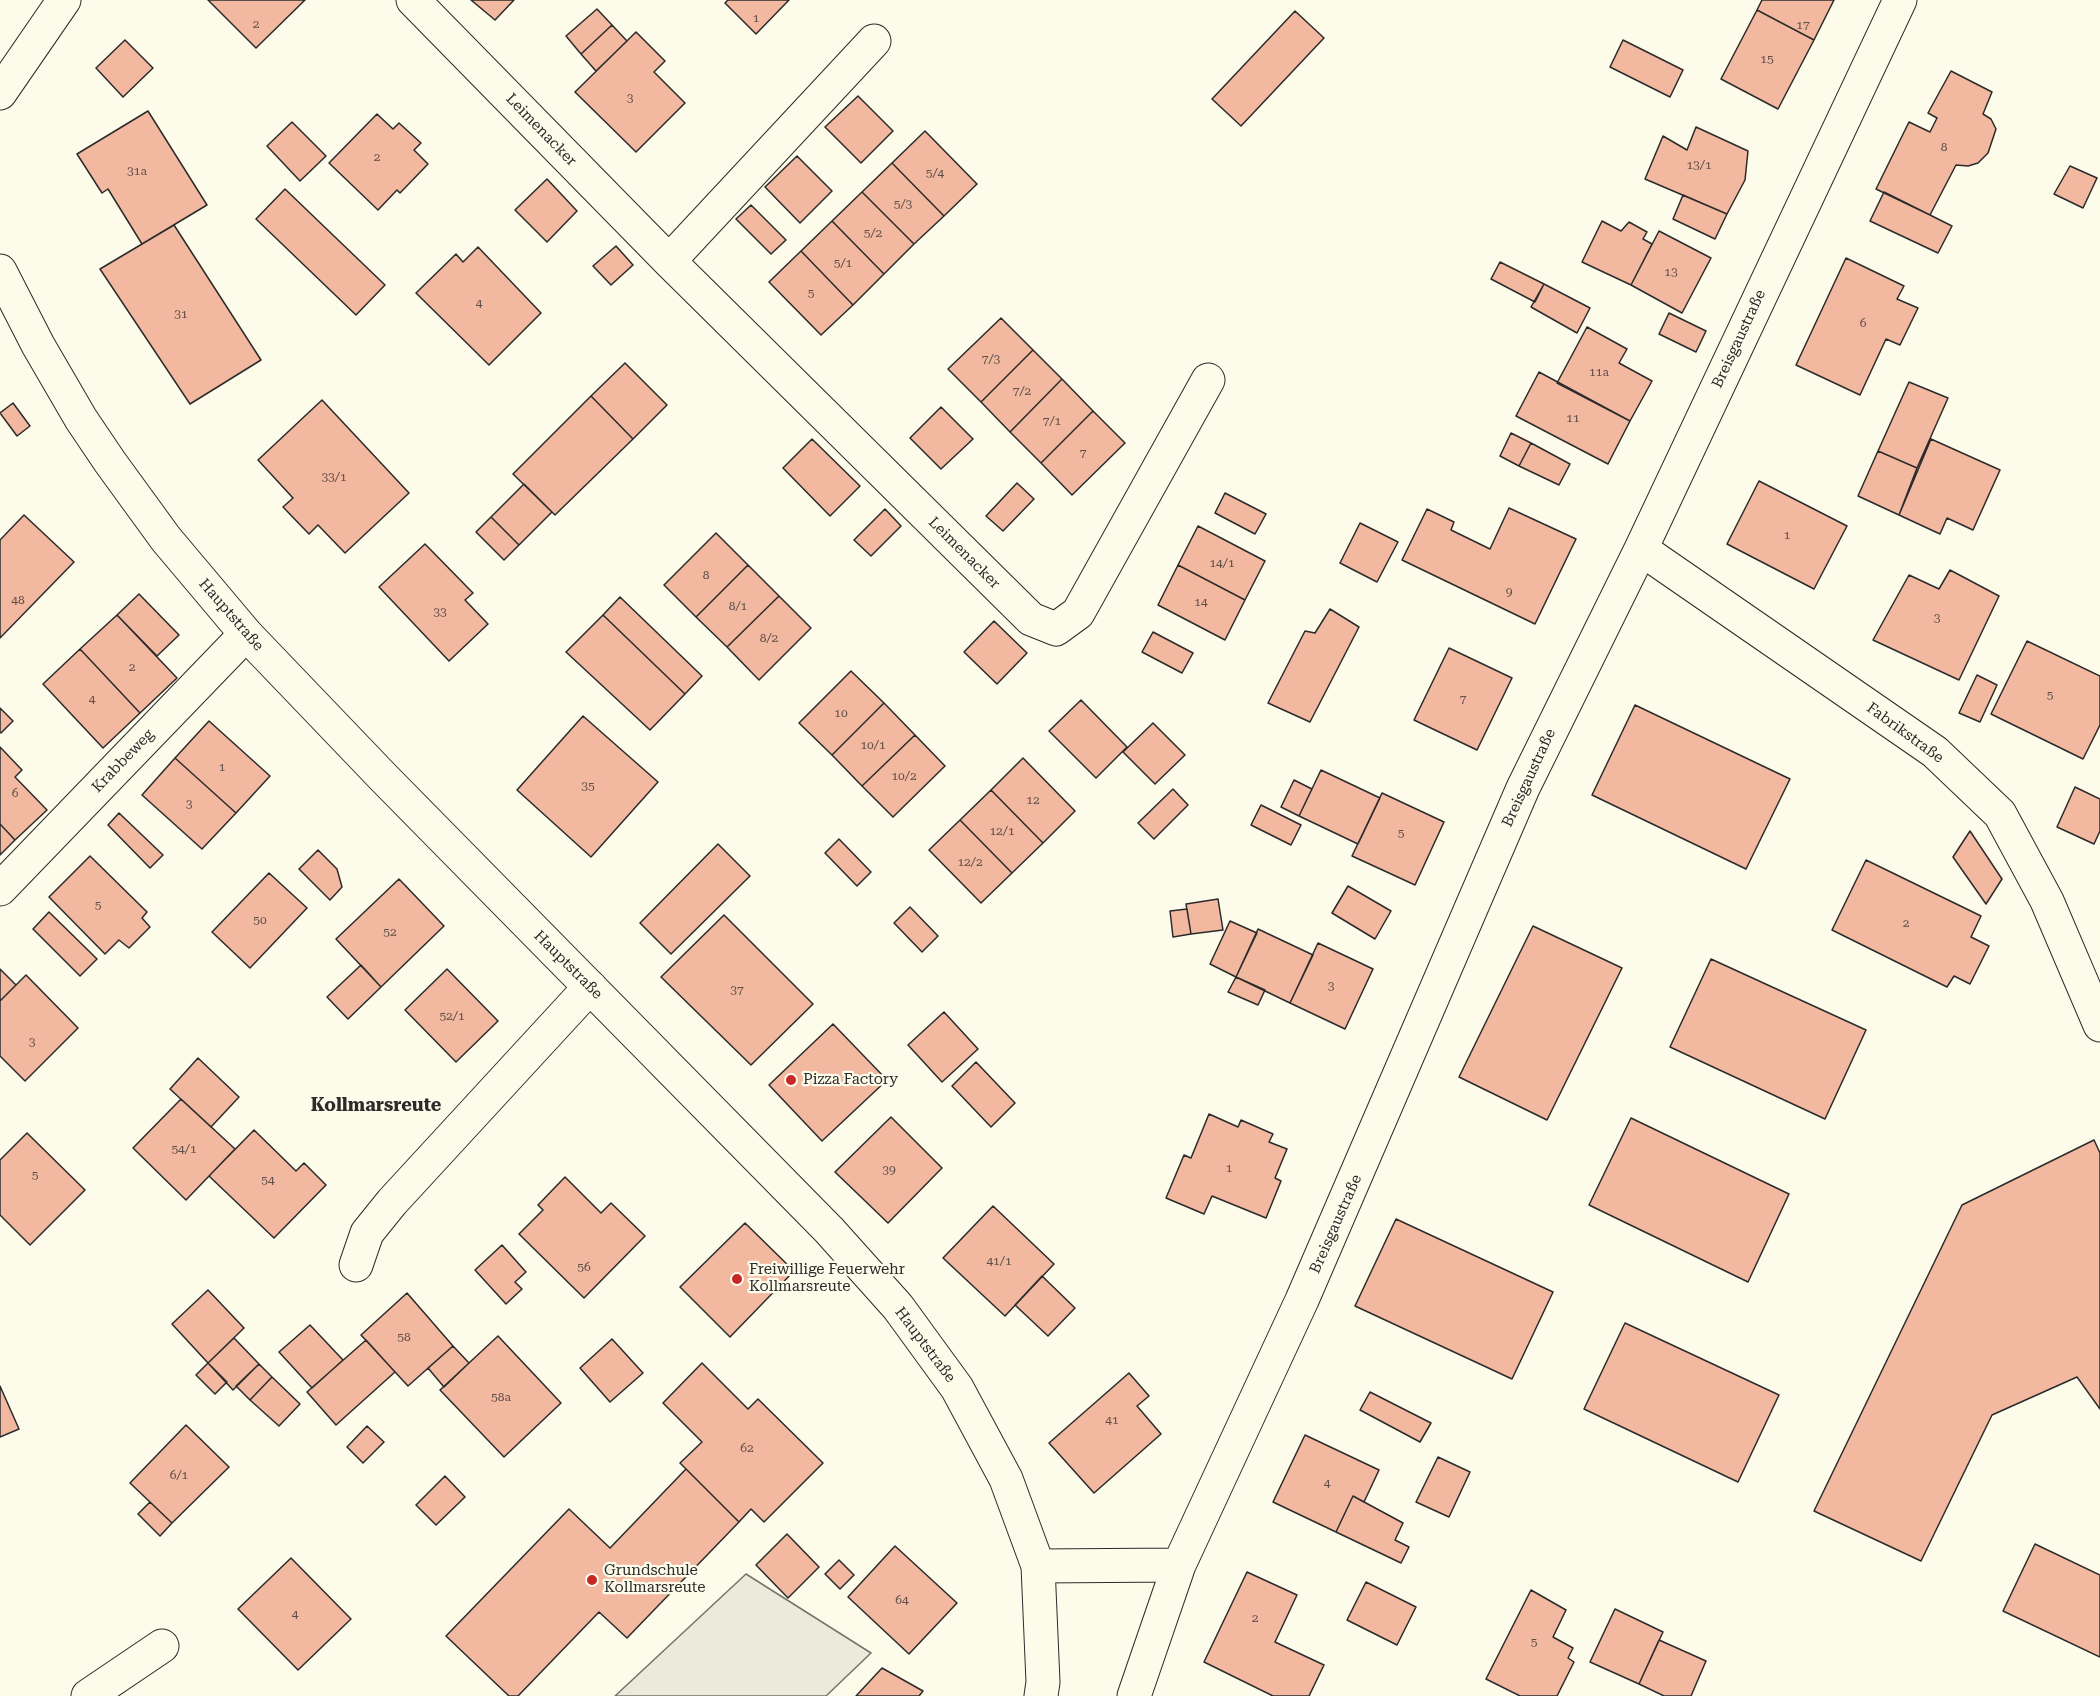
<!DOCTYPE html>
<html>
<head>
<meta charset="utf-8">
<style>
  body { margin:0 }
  canvas { display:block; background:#fdfbea }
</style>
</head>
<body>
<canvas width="2100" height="1696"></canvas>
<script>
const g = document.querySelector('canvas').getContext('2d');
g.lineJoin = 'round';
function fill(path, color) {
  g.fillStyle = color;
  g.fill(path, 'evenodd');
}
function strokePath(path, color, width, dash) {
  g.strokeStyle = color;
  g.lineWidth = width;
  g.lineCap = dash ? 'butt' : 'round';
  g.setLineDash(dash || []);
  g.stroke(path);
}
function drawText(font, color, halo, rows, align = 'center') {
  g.font = font + ' "Roboto Serif",serif';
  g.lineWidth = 4.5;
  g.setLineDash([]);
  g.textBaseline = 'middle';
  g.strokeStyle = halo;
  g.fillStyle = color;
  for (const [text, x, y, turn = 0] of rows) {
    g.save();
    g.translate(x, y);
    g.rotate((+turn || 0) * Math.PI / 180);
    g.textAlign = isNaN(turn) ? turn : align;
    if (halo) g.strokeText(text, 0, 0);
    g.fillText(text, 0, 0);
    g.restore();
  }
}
const green = new Path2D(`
  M746 1574 871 1653 826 1696H615Z`);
const building = new Path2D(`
  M208 0H305L256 48Z
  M471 0H514L495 20Z
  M728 0H789L756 34 725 3Z
  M1762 0H1834L1814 40 1757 10Z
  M597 9 612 25 581 54 566 36Z
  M1757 10 1814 40 1778 109 1721 79Z
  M1295 11 1324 38 1241 126 1212 99Z
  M612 25 627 41 596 71 581 54Z
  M636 32 665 61 654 72 685 103 636 152 575 92Z
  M125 40 153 68 123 97 96 68Z
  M1623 40 1683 70 1670 97 1610 67Z
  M1951 71 1992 92 1983 114 1991 119 1996 129 1988 153 1978 163 1968 166 1956 165 1930 215 1876 189 1909 122 1930 132 1937 118 1928 113Z
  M858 96 893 131 861 163 825 127Z
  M148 111 207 205 142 244 108 189 102 193 77 154Z
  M377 114 393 129 399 123 421 143 414 150 428 164 400 193 397 190 378 210 329 163Z
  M292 122 326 156 300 181 267 146Z
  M1696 127 1748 151 1745 180 1727 214 1645 179 1663 136 1687 150Z
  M925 131 977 184 944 216 892 163Z
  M797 156 832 191 800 223 765 187Z
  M892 163 944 216 914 244 862 192Z
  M2070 166 2097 178 2083 208 2054 194Z
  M547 179 577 211 547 242 515 210Z
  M285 189 385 285 356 315 256 219Z
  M862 192 914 244 884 274 832 221Z
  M1884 192 1952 226 1938 253 1870 221Z
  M1683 195 1727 214 1715 239 1673 219Z
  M751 205 786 240 771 254 736 219Z
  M832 221 884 274 853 305 801 251Z
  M1602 221 1621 231 1629 222 1647 232 1643 239 1652 244 1631 285 1582 262Z
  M174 225 261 360 190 404 100 269Z
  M1659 231 1711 258 1682 313 1631 285Z
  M616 246 633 265 611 285 593 266Z
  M478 247 541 313 489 365 416 293 456 254 463 262Z
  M801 251 853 305 821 335 769 282Z
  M1846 258 1904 286 1897 299 1918 308 1900 345 1886 339 1860 395 1796 365Z
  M1500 262 1544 284 1535 302 1491 279Z
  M1544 284 1590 308 1577 333 1531 307Z
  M1669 313 1706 331 1696 352 1659 334Z
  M1001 318 1033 350 981 402 948 369Z
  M1587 327 1627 349 1619 363 1652 381 1630 421 1557 383Z
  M1033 350 1062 379 1010 432 981 402Z
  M625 363 667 405 633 439 591 396Z
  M1539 372 1630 421 1608 464 1516 416Z
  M1062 379 1093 411 1041 463 1010 432Z
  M1909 382 1948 398 1917 468 1878 451Z
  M591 396 633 439 555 515 513 474Z
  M322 400 409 493 345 553 318 525 309 534 283 507 293 498 258 460Z
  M13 403 30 426 17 436 0 413Z
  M941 407 973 439 941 469 910 438Z
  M1093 411 1125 443 1072 495 1041 463Z
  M1511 433 1531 443 1519 466 1500 456Z
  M812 439 860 486 830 516 783 468Z
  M1931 439 2000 470 1973 530 1947 518 1940 534 1899 515Z
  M1531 443 1570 464 1559 485 1519 466Z
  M1878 451 1917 468 1899 515 1858 496Z
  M1759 481 1847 526 1814 589 1727 544Z
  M1017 483 1034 499 1003 531 986 516Z
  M524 484 552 512 519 545 491 517Z
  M1225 493 1266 514 1255 534 1215 513Z
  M1509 508 1576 539 1535 624 1402 560 1427 509 1454 522 1451 530 1490 549Z
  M885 509 901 526 871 556 854 540Z
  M24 515 74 562 0 638V540Z
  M491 517 519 545 504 560 476 532Z
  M1360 523 1398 542 1377 582 1340 563Z
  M1198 526 1265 561 1245 600 1178 565Z
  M716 533 748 565 696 617 664 585Z
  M425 544 473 593 465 600 488 624 449 661 379 587Z
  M748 565 779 596 727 647 696 617Z
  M1178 565 1245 600 1225 640 1158 605Z
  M1950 570 1999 596 1959 680 1873 640 1909 575 1939 589Z
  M139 594 179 635 157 656 117 615Z
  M779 596 811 628 759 680 727 647Z
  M620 597 702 676 685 694 603 615Z
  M1330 609 1359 627 1310 722 1268 703 1305 631 1315 633Z
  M117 615 177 678 140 713 80 649Z
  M603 615 685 694 650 730 566 652Z
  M994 621 1027 653 997 684 964 652Z
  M1153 632 1193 653 1182 673 1142 652Z
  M2027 641 2100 676V725L2083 759 1991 714Z
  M1449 648 1512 678 1477 750 1414 720Z
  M80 649 140 713 103 748 43 684Z
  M851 671 884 703 832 755 799 723Z
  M1977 675 1997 685 1980 722 1959 713Z
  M1081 700 1127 747 1096 778 1049 731Z
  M884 703 915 735 862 786 832 755Z
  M1635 705 1790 779 1746 869 1592 795Z
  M0 708 13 721 1 733 0 732Z
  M583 716 658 782 591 857 517 790Z
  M209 721 270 776 236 813 175 758Z
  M1153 723 1185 755 1155 784 1123 752Z
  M915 735 945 766 893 817 862 786Z
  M0 747 22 770 15 777 47 810 15 840 0 824Z
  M175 758 236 813 202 849 142 795Z
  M1023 758 1075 811 1043 843 991 790Z
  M1321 770 1380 798 1358 844 1299 816Z
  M1294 780 1312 789 1299 816 1281 807Z
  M2075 787 2100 799V831L2094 844 2057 827Z
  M1173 789 1188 805 1154 839 1138 823Z
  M991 790 1043 843 1012 873 960 820Z
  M1382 793 1444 822 1415 885 1352 856Z
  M1261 805 1301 825 1291 845 1251 825Z
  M119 813 163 855 150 868 108 825Z
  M960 820 1012 873 981 903 929 850Z
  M0 824 15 840 0 855Z
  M1970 831 2002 879 1986 904 1953 857Z
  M839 839 871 872 857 886 825 853Z
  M718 844 750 876 671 954 640 923Z
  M318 850 337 869 342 887 330 900 299 869Z
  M90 856 147 912 142 918 150 927 129 948 119 940 105 954 49 897Z
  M1866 860 1981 916 1971 937 1989 946 1970 984 1954 976 1947 987 1832 930Z
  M269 873 307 908 250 968 212 932Z
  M399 879 444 926 381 987 336 939Z
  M1348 886 1391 911 1375 939 1332 913Z
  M1218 899 1223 930 1191 934 1186 904Z
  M910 907 938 936 922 952 894 923Z
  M1187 909 1191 934 1173 937 1170 911Z
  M49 912 97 959 80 976 33 929Z
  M724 915 813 1004 751 1065 661 977Z
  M1230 921 1257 933 1236 977 1210 964Z
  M1533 926 1622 968 1547 1120 1459 1077Z
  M1258 929 1313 955 1290 1003 1236 977Z
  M1318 943 1373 969 1345 1029 1290 1003Z
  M1711 959 1866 1030 1825 1119 1670 1047Z
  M361 965 381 987 348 1019 327 997Z
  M0 969 16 985 0 1001Z
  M447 969 498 1021 456 1062 405 1010Z
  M26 975 78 1028 25 1081 0 1056V1001Z
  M1236 977 1265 990 1258 1005 1228 992Z
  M944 1012 978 1049 942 1082 908 1045Z
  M833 1024 887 1080 822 1141 769 1085Z
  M198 1058 239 1097 211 1127 170 1089Z
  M976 1062 1015 1103 991 1127 952 1086Z
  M181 1099 235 1149 186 1200 133 1148Z
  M1209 1114 1238 1127 1241 1120 1273 1134 1269 1142 1287 1149 1275 1178 1281 1181 1266 1218 1212 1196 1204 1214 1166 1198 1184 1155 1191 1158Z
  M891 1117 942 1168 888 1223 835 1172Z
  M1631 1118 1789 1194 1748 1282 1589 1205Z
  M254 1130 296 1171 304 1163 326 1185 274 1238 209 1176Z
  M27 1133 85 1190 30 1245 0 1215V1160Z
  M2094 1140 2100 1153V1409L2077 1377 1992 1415 1921 1561 1814 1511 1962 1205Z
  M565 1177 601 1213 611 1203 645 1236 584 1298 519 1234 543 1210 538 1205Z
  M993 1206 1054 1264 1005 1316 943 1258Z
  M1396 1219 1553 1292 1512 1379 1355 1306Z
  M745 1223 794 1271 730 1337 680 1287Z
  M502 1245 526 1272 515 1282 522 1289 506 1304 475 1270Z
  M1042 1276 1075 1308 1048 1336 1015 1305Z
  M208 1290 244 1328 208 1363 172 1324Z
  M407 1293 453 1346 408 1386 361 1335Z
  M1625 1323 1779 1395 1738 1482 1584 1409Z
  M310 1325 343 1360 312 1388 279 1352Z
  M498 1336 561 1403 504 1457 440 1390Z
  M234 1338 259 1364 233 1390 208 1363Z
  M612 1339 643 1373 610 1402 580 1368Z
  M366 1340 395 1372 336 1425 307 1392Z
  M453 1346 469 1363 444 1387 428 1368Z
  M208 1363 227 1382 215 1394 196 1375Z
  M702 1363 748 1409 758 1399 823 1463 764 1522 751 1509 739 1522 680 1463 702 1442 663 1403Z
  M259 1364 272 1377 250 1400 236 1386Z
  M1129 1373 1149 1396 1137 1406 1161 1434 1094 1493 1049 1443Z
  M272 1377 300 1404 279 1426 250 1400Z
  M0 1386 19 1429 0 1437Z
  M1370 1392 1431 1423 1420 1442 1360 1410Z
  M186 1425 229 1467 172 1523 130 1483Z
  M367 1426 384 1442 363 1463 347 1447Z
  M1305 1435 1379 1470 1364 1502 1353 1496 1336 1532 1273 1502Z
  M1438 1457 1470 1472 1449 1517 1416 1502Z
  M686 1469 739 1522 627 1638 599 1612 518 1696H509L446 1636 569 1509 610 1548Z
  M445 1476 465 1497 436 1525 416 1505Z
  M1353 1496 1403 1523 1395 1540 1409 1547 1401 1563 1336 1532Z
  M150 1502 172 1523 160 1536 138 1514Z
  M787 1534 819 1567 788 1598 756 1565Z
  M2035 1544 2100 1575V1657L2003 1611Z
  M895 1546 957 1603 909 1654 848 1597Z
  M291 1558 351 1619 298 1670 238 1609Z
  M839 1560 854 1575 840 1589 825 1574Z
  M1247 1572 1297 1595 1275 1642 1324 1665 1309 1696H1273L1204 1662Z
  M1366 1582 1416 1607 1397 1645 1347 1620Z
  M1531 1590 1566 1610 1553 1637 1573 1648 1568 1658 1574 1662 1557 1696H1520L1486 1679Z
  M1615 1609 1663 1632 1639 1684 1590 1662Z
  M1659 1640 1706 1661 1691 1696H1664L1639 1684Z
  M882 1668 923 1691 919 1696H856Z`);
const minor = new Path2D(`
  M413 0 669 261 1031 619 1056 629 1078 613 1208 380
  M0 93 64 0
  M669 261 874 41
  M1641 549 1935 752 2000 814 2047 901 2100 1025
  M0 889 246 634
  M356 1265 367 1233 392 1202 590 987
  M1038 1566 1179 1565
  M88 1696 162 1646
  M1134 1696 1179 1565 1302 1300 1523 788 1641 549 1900 0`);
const major = new Path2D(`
  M0 271 38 345 81 419 110 462 166 539 246 634 384 778 829 1230 898 1307 957 1388 1006 1479 1038 1566 1043 1682 1041 1696`);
const markers = [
  [791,1080,6,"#c62828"],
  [737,1279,6,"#c62828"],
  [592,1580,6,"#c62828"]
];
const numberNames = [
  ["1",756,18],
  ["2",256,24],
  ["17",1803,25],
  ["15",1767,59],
  ["3",630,98],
  ["8",1944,147],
  ["2",377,157],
  ["13/1",1699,165],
  ["31a",137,171],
  ["5/4",935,173],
  ["5/3",903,204],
  ["5/2",873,233],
  ["5/1",843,263],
  ["13",1671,272],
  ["5",811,293],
  ["4",479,303],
  ["31",181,314],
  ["6",1863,323],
  ["7/3",991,359],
  ["11a",1599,372],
  ["7/2",1022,391],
  ["11",1573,418],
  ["7/1",1052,421],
  ["7",1083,453],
  ["33/1",334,477],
  ["1",1787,535],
  ["14/1",1222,563],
  ["8",706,575],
  ["9",1509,592],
  ["48",18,600],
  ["14",1201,602],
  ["8/1",738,606],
  ["33",440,612],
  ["3",1937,618],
  ["8/2",769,638],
  ["2",132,667],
  ["5",2050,695],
  ["4",92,699],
  ["7",1463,699],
  ["10",841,713],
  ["10/1",873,745],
  ["1",222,767],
  ["10/2",904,776],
  ["35",588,786],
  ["6",15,793],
  ["12",1033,800],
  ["3",189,804],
  ["12/1",1002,831],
  ["5",1401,833],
  ["12/2",970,862],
  ["5",98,905],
  ["50",260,920],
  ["2",1906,923],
  ["52",390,932],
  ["3",1331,986],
  ["37",737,990],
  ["52/1",452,1016],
  ["3",32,1042],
  ["54/1",184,1149],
  ["1",1229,1168],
  ["39",889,1170],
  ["5",35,1175],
  ["54",268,1180],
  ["41/1",999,1261],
  ["56",584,1267],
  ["58",404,1337],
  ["58a",501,1397],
  ["41",1112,1420],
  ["62",747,1448],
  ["6/1",179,1475],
  ["4",1327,1483],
  ["64",902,1600],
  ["4",295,1614],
  ["2",1255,1618],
  ["5",1534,1642]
];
const streetNames = [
  ["Leimenacker",541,130,46],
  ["Breisgaustraße",1739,339,-65],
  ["Leimenacker",964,553,45],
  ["Hauptstraße",231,615,49],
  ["Fabrikstraße",1905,733,36],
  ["Krabbeweg",123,761,-46],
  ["Breisgaustraße",1529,778,-65],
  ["Hauptstraße",568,965,45],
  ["Breisgaustraße",1336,1224,-66],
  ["Hauptstraße",925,1345,53]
];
const poiNames = [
  ["Pizza Factory",803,1080],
  ["Freiwillige Feuerwehr",749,1270],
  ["Kollmarsreute",749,1287],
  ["Grundschule",604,1571],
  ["Kollmarsreute",604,1588]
];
const quarterNames = [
  ["Kollmarsreute",376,1106]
];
fill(green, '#ecebdb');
strokePath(green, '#74746e', 1.5);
fill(building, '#f2b8a0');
strokePath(building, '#2b2b2b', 1.5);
strokePath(minor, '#2b2b2b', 35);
strokePath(major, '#2b2b2b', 35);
strokePath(minor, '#fdfbea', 33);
strokePath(major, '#fdfbea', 33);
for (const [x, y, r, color] of markers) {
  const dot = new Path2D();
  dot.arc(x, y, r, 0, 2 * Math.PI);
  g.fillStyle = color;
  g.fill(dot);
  strokePath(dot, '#fdfbea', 2);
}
drawText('12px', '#5d4e48', null, numberNames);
drawText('15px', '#2b2b2b', '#fdfbea', streetNames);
drawText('15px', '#2b2b2b', '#fdfbea', poiNames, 'left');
drawText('bold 18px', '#2b2b2b', '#fdfbea', quarterNames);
</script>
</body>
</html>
